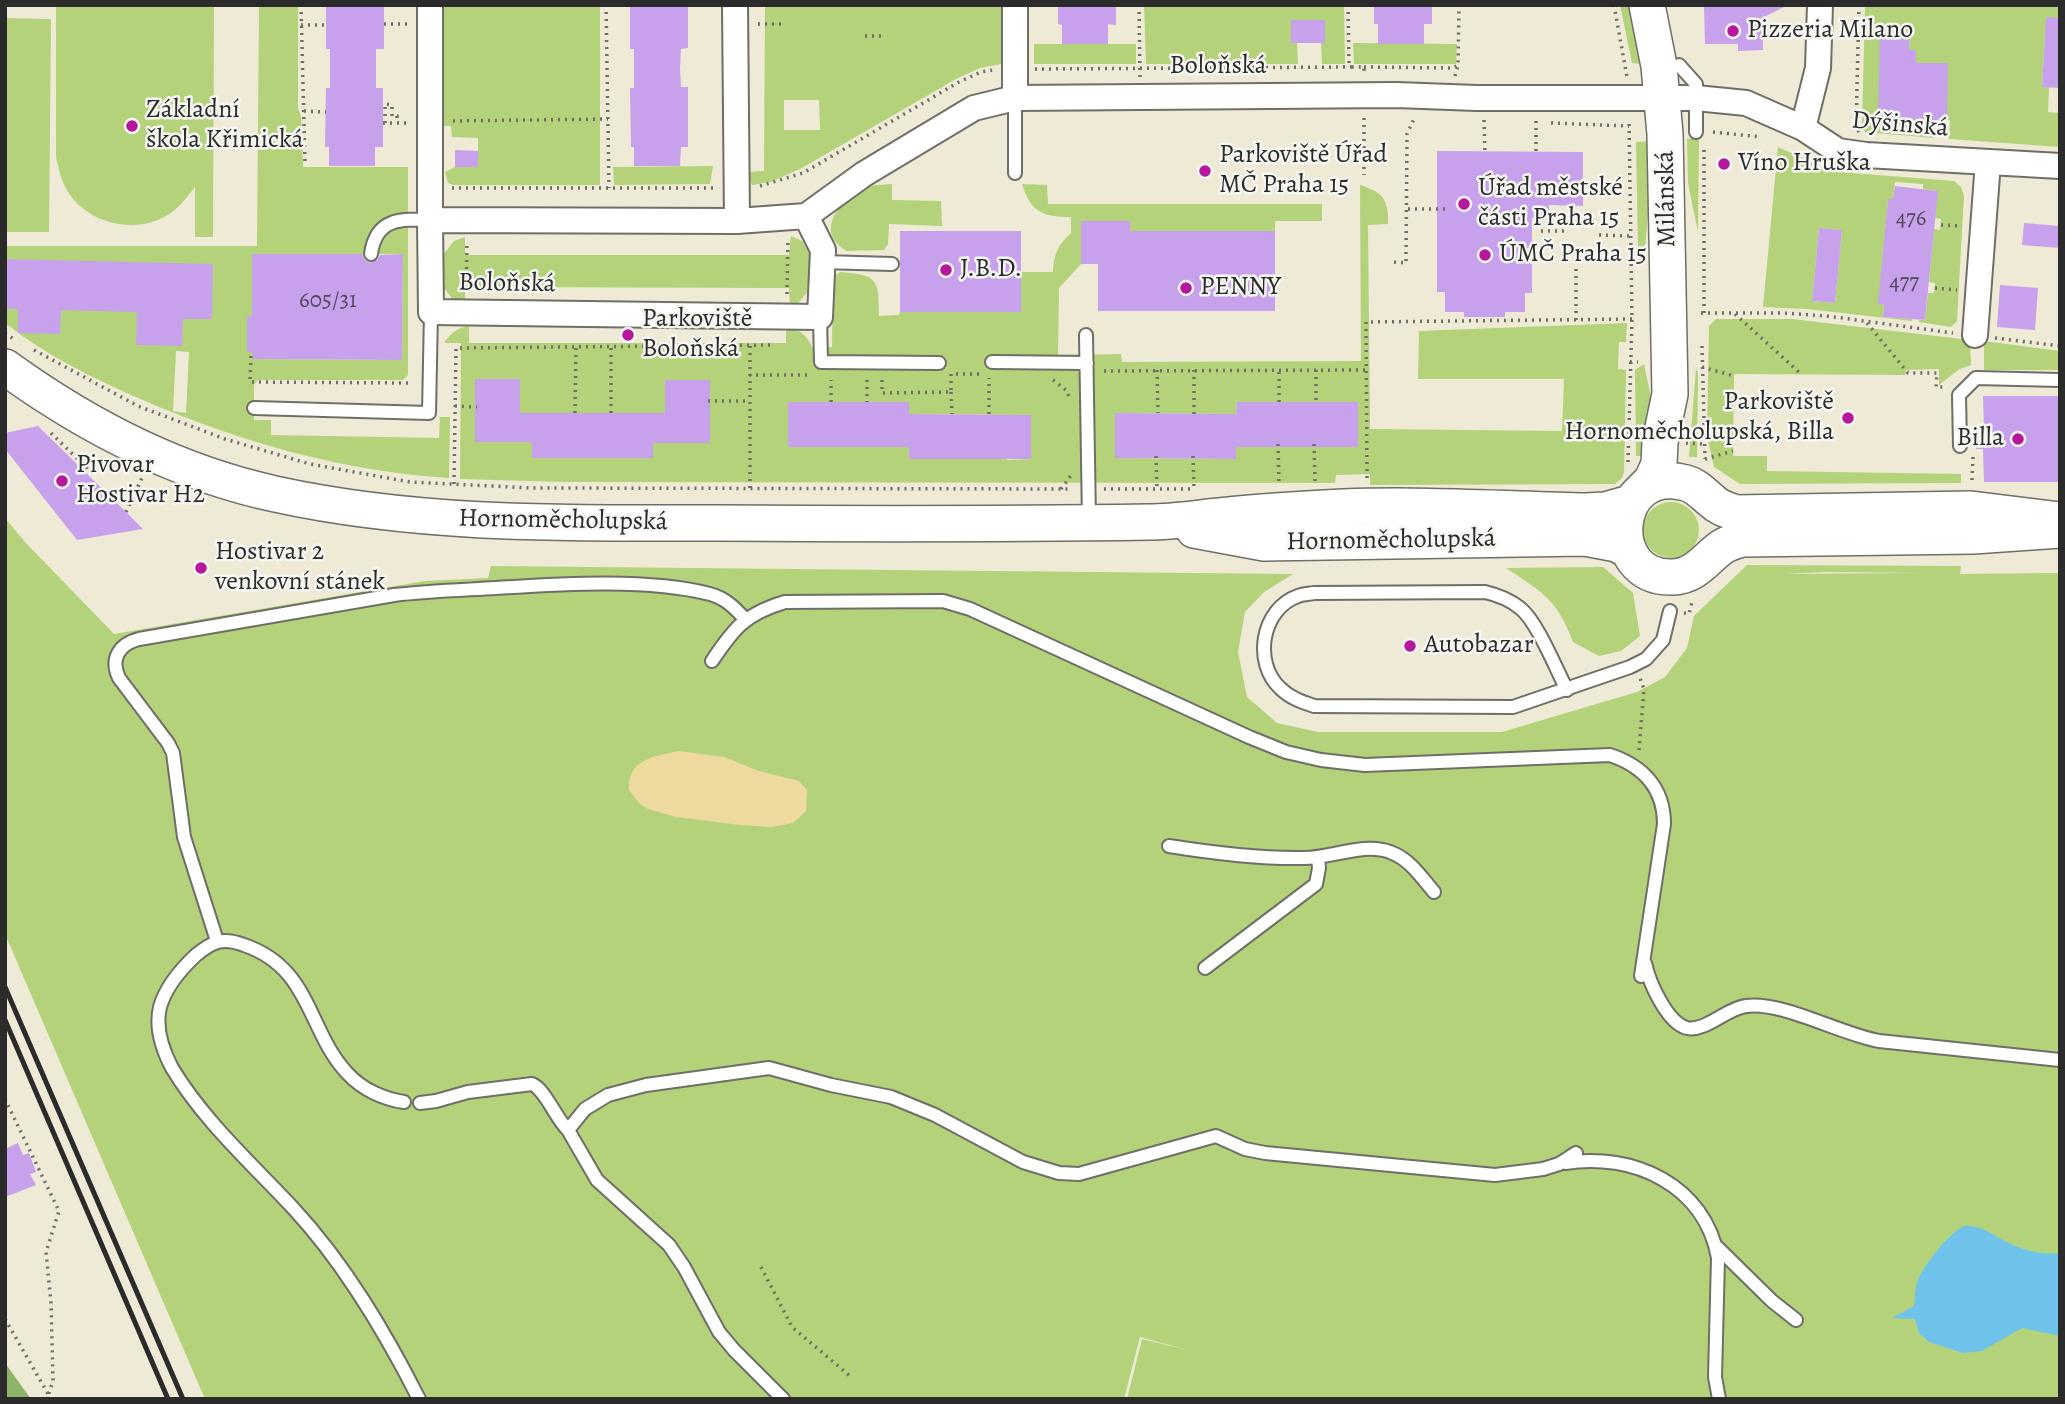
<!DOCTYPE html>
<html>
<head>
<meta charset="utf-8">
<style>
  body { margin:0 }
  #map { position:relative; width:2065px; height:1404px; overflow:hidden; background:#eeead6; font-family:Alegreya,serif }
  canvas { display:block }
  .frame { position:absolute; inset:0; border:7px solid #2b2b2b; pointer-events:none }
</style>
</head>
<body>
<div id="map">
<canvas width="2065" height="1404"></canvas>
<div class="frame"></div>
</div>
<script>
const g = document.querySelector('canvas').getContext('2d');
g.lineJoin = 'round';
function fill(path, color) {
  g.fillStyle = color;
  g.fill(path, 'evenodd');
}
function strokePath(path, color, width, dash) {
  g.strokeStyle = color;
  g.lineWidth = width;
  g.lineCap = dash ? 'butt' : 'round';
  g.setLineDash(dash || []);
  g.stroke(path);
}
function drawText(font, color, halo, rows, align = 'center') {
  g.font = font + ' Alegreya,serif';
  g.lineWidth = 5;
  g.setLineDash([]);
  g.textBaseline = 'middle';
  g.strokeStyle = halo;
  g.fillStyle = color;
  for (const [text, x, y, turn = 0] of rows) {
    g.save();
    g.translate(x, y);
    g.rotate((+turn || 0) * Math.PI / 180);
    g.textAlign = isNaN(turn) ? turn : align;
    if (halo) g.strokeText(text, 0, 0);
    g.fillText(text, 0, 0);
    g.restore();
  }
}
const green = new Path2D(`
  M56 5H214L213 237H195V187C185 199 178 210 164 217 132 234 88 223 68 192 61 181 59 169 56 157Z
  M259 5H298V108L301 116 303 167H408V375L403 380H258L254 385V420H271V435L439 438 440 417H450L449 478C343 471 243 443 145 401 96 380 47 356 5 323V246H257ZM253 254H403L402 360 253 359ZM176 351 189 352 186 413 173 411Z
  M442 5H600V185H453L448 183 445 172 455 167H478V138L452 137 451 126H441Z
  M765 5H1001V64L980 68 956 79 800 169 770 182 752 185 747 172 764 171ZM784 100H819L820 130H784Z
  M1144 5H1344L1345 64H1322L1321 43H1325V20H1292L1291 43H1297L1298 64H1146Z
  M1620 5H1630L1640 64 1632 63Z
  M1865 5H2060V37L2045 36 2042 86 2049 87 2048 112 2060 113V147L1949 139 1950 120 1935 119 1934 138 1865 132 1862 127ZM1880 31 1910 32 1909 50 1916 51V62ZM1879 90 1917 119 1879 118Z
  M5 18 51 19 49 232H5Z
  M1353 43 1457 44 1456 64H1354Z
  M1034 44H1136V64H1034Z
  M1699 138 1698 232 1688 183 1687 139Z
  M1652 141 1653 149 1645 250 1638 249 1636 142Z
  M1778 147 1807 160 1825 171 1954 181 1961 187 1964 196 1957 321 1951 327 1919 322V320H1925L1928 293H1934L1935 283 1929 282 1934 229 1940 230 1941 219 1935 218 1937 191 1923 189V184L1895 182 1893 199H1888L1879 304H1884L1883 317 1912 319V321L1807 309 1763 307ZM1819 228 1842 230 1835 303 1812 301Z
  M713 166 710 184 614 185 613 167Z
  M892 184V200L941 201 942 226 889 224 888 244 884 250 847 251C813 232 840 200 864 188 873 184 883 185 892 184Z
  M1022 184 1047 185 1048 204H1322V221H1275V231H1130V221H1081V264L1059 288 1058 355 1121 354 1122 362 1361 361 1360 185C1383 192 1389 200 1388 224L1368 225 1370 429 1562 431 1564 379H1418L1419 331 1627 323 1626 342H1619L1618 369 1626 370 1624 472 1622 478 1615 484 1370 485V474L1336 475 1335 483 565 482 460 479 461 343H444C451 333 457 328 469 326V343H786V327C800 330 806 334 812 347H832L833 278 840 272C878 275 879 279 879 316L899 315 900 312H1021V272H1053C1054 254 1058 245 1071 233V217C1042 217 1031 212 1022 184ZM476 379 520 380V404L517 417 533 413H653L668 418 710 380V397L708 398 710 443H653V458H532V442H475ZM788 402H909V414L1030 415 1031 459 1007 460 1006 457H985V459L934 457 933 459H910L909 447H788ZM1237 402H1357V447H1236V459L1115 458V413L1236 414Z
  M791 236 802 241 811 256 810 289 798 303 790 306 789 288 465 287V306L454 301 444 288V254L454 241 465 237V255H789Z
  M1716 319H1792L1970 340 1971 365 1958 370 1939 385V369L1906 370 1905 375 1735 374 1734 376 1733 456H1767V471L1961 474V483L1740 484 1714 467 1707 436 1709 326Z
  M1984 341 2060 351V370H1984Z
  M1644 364 1654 412V456H1636L1635 370Z
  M1696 368 1698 373 1697 457H1689Z
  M1643 530a28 28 0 1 1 56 0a28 28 0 1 1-56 0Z
  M5 518 25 542 114 634 425 581 488 578 491 566 1293 574 1264 592 1245 612 1238 652 1247 697 1277 723 1318 732H1502L1637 692 1665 677 1687 648 1694 616 1747 565 1961 566 1960 574 2060 573V1399H1127L1142 1339 1188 1350 1140 1337 1124 1399H205L5 934ZM1827 572 1925 573 1780 574Z
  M1603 567 1633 593 1640 636 1621 651 1599 656 1573 642C1557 599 1542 592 1506 568Z`);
const forest = new Path2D(`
  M5 1363 31 1399H5Z`);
const sand = new Path2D(`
  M679 751 724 757 759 771 799 781 807 790 806 811 793 823 783 825 772 827 740 825 676 817 648 809 640 804 629 790C627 759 655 756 679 751Z`);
const water = new Path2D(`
  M1964 1226C1984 1225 1993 1236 2011 1244 2027 1251 2042 1255 2060 1253V1336L2022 1328 1982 1351 1963 1353 1929 1342 1919 1333 1915 1319 1892 1318 1914 1306C1915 1299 1915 1290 1917 1283 1921 1268 1950 1232 1964 1226Z`);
const building = new Path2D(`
  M326 5H384V49H376V88H383V147H375V166H329V147H325L326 88H330V49H326Z
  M630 5H688V48L681 49 680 68 681 87H688V147H681L680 166H634V147H631L630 88H634V49H630Z
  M1058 5H1116V25L1108 24V44H1062V25L1058 24Z
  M1374 5H1432V24H1424V44H1378V24H1374Z
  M1704 5H1788L1762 18 1763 50 1738 51V44H1705Z
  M2046 17 2060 18V88L2042 87Z
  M1291 20H1325V43H1291Z
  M1880 31 1910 32 1909 50H1916V63H1948L1947 121 1878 118Z
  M455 150 478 151V167H455Z
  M1437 151 1583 152V206L1549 205V219L1532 218V293H1525V312H1505V317H1464V312H1445V292H1437Z
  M1895 186 1938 191 1925 320 1883 317 1884 304H1878L1888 199H1893Z
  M1081 221H1130V231H1275V311H1098V264H1081Z
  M2024 223 2060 226V248L2022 245Z
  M1819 228 1842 230 1835 303 1812 301Z
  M900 231H1021V312H900Z
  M252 254H362L365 260 370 263 377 260 380 255 403 254 402 360 253 359 252 352H247V316H252Z
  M5 259 213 264 212 319H183L182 346 136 345 137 312 61 310 60 334 18 333V309H5Z
  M2000 285 2038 288 2035 330 1997 327Z
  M475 379H520V413H665V380H710V443H653V458H532V442H475Z
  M1983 396H2060V482H1984L1983 449H1976V430L1984 429Z
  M788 402H909V414L1031 415V459H909V447H788Z
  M1237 402H1358V447H1236V459L1115 458V413L1236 414Z
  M38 426 126 512 143 529 77 540 5 449V433Z
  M18 1143 23 1155 29 1153 36 1172 30 1174 36 1185 5 1197V1149Z`);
const path = new Path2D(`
  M301 5 305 164
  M606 5 609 188
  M1139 5 1140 77
  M1348 5 1349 64 1352 67H1364V72
  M1614 5 1627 77
  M1859 5 1856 127 1859 132
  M384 24H410
  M758 24H784
  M301 25H326
  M865 36H885
  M1364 67 1453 68 1458 65
  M1035 69 1352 67
  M1455 76 1458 65 1459 5
  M304 111 326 112
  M1364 118V175
  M1484 120 1485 153
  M453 121 608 119
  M1536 121V152
  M383 123H406
  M385 123V104L392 105V116H397V123
  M1551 123 1629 126
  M1713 132 1761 137
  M760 186 803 173 959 82 981 72 993 70
  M452 188H714
  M1408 209H1445
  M1541 218 1540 231H1565
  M1941 225 1961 226
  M1599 235 1631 236
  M1394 262 1406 263 1407 134 1414 119
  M1935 288 1957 290
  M466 290 467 241
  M787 294 788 239
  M1701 313H1783L1827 316 1953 333
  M1704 313V147
  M1735 314 1801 374
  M1576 320V265
  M1867 323 1908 373H1937L1936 387H1946
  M5 333 15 340
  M1995 338 2060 346
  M750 346V375H810
  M1702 346 1705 459
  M34 350 138 406 225 439 310 464 410 482 532 488 1072 489
  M251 356 250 382 411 383
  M1630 362H1638
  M1702 367 1734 376
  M1157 370 1158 413
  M1194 370V414
  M1316 370V402
  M1104 371 1366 370
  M867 380V402
  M882 380V393L951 392V374H980
  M1053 380 1067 391 1069 397
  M951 392 952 414
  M708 401H750
  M831 402V380
  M1279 402V370
  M455 406 477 407
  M575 413 576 348
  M611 413V347
  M989 414V378
  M51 433 95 476
  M1686 443 1703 444
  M1278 444 1279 484
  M1314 444 1315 481
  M1156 456 1157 489
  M1193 456 1194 489
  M1705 459 1733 451
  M1628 462 1632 319 1629 120
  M1367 478 1366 322 1632 319
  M1972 480 1973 457
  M454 484 456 348 773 345
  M750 488V375
  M1061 489 1072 474
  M1104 489H1191
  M126 512 142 478
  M1684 613 1689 614 1692 602
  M1639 750 1644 689 1640 678
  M5 1099 59 1211 46 1252 51 1303 53 1381 47 1399
  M761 1267 792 1327 850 1376
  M5 1319 51 1399`);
const lane = new Path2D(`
  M1679 65 1696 84V132
  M1015 98V173
  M371 254C376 218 400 219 430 220
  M822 262 892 264
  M820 317 821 362 939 363
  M1086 335 1089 521
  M992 362 1087 363
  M254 408 429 413 431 312
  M1960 446 1959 395 1976 378 2060 380
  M712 661C734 628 745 614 785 602L943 601 970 609 1249 737 1286 752 1321 760 1365 765 1610 755C1643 766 1664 788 1664 824L1641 976
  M1567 690C1556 669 1537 621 1520 608 1509 599 1498 595 1485 592L1314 593C1309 594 1303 594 1298 596 1261 609 1253 663 1280 688 1290 698 1302 702 1314 706L1513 707 1630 667 1646 659 1663 640 1670 611
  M1169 846C1213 853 1259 859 1304 858 1332 858 1364 842 1390 852 1410 859 1421 877 1434 892
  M217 941 184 837 173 753 168 743 119 678C110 659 119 644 139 639L394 595C428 591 462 590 496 588 561 584 647 578 710 594 725 598 735 608 745 619
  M1645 963C1649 982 1667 1023 1687 1028 1705 1032 1727 1008 1746 1006 1782 1001 1840 1034 1879 1041L2060 1060
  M1205 968 1316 884 1319 868 1318 857
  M404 1102C383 1099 362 1089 348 1074 307 1031 312 968 244 945 223 937 213 941 196 955 181 969 166 986 160 1007 155 1028 162 1049 172 1068 204 1121 251 1163 293 1208 345 1264 385 1332 419 1399
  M420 1103 436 1101 468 1092 532 1084C545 1089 556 1119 568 1130
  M1565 1163C1633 1152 1705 1185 1718 1258L1715 1377 1719 1399
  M1716 1246 1772 1301 1796 1320
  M783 1399 734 1350 719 1332 684 1267 669 1245 597 1180 568 1130 585 1109 608 1095 646 1085 769 1068 831 1085 891 1097 935 1115 1023 1162 1059 1173 1079 1174 1216 1136 1245 1149 1265 1153 1495 1175 1543 1169 1559 1164 1576 1153`);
const street = new Path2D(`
  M735 5 737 221
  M1015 5V98
  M1803 128 1818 68 1820 5
  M806 216 823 250 820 317 431 312 430 220 737 221 806 216 864 174 974 108 1015 98 1396 95 1477 98H1696L1746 103 1803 128 1838 151 1866 155 2060 166
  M430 220V5
  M1975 335 1988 162`);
const secondary = new Path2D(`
  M5 367C85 425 178 473 275 494 421 526 570 523 719 523 862 524 1005 524 1149 522 1175 522 1203 517 1229 515 1267 511 1305 509 1343 507 1423 504 1505 509 1586 511L1605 510 1630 503
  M1642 490 1652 480 1659 464 1660 442 1670 394 1665 134 1659 66 1647 5
  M2060 520 1971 509 1736 513C1727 510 1719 508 1712 501 1703 494 1697 486 1686 483 1612 463 1602 580 1673 577 1696 576 1705 559 1722 547 1728 543 1736 541 1742 539L1973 536 2060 530
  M1194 530 1264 543 1585 538 1617 544 1629 551`);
const rail = new Path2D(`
  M5 987 183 1399
  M5 1020 168 1399`);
const markers = [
  [1733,31,7,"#b5179e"],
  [132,126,7,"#b5179e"],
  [1724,164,7,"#b5179e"],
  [1205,171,7,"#b5179e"],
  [1464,204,7,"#b5179e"],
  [1485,255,7,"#b5179e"],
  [946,270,7,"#b5179e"],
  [1186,288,7,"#b5179e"],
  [628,335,7,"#b5179e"],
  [1848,418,7,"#b5179e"],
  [2018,439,7,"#b5179e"],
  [62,481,7,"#b5179e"],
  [201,568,7,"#b5179e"],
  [1410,646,7,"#b5179e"]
];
const numberNames = [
  ["476",1911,219],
  ["477",1904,283],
  ["605/31",328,301]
];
const poiNames = [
  ["Pizzeria Milano",1747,31],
  ["Základní",146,111],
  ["škola Křimická",146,141],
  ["Parkoviště Úřad",1219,156],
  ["MČ Praha 15",1219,186],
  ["Víno Hruška",1738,164],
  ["Úřad městské",1478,189],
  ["části Praha 15",1478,219],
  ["ÚMČ Praha 15",1499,255],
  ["J.B.D.",960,270],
  ["PENNY",1200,288],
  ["Parkoviště",642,320],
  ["Boloňská",642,350],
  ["Parkoviště",1834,403,"right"],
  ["Hornoměcholupská, Billa",1834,433,"right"],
  ["Billa",2004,439,"right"],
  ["Pivovar",76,466],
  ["Hostivar H2",76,496],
  ["Hostivar 2",215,553],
  ["venkovní stánek",215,583],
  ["Autobazar",1424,646]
];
const streetNames = [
  ["Boloňská",1218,67],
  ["Dýšinská",1900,125,5],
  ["Milánská",1667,199,-91],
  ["Boloňská",507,284,1],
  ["Hornoměcholupská",563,521,1],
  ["Hornoměcholupská",1391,541,-1]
];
fill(green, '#b3d27a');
fill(forest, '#8eb46a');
fill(sand, '#eeda9e');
fill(water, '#6fc3eb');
fill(building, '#c7a1eb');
strokePath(lane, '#6f6e67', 16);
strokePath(street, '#6f6e67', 28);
strokePath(secondary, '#6f6e67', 38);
strokePath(path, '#6f6e67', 3.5, [2, 5]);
strokePath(lane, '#fff', 12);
strokePath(street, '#fff', 24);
strokePath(secondary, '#fff', 35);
strokePath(rail, '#2b2b2b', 5);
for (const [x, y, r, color] of markers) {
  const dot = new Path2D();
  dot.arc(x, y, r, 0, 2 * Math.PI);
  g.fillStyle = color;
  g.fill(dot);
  strokePath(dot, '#f6f6f2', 2.5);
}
drawText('23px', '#52485b', null, numberNames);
drawText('26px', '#2b2b2b', '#f6f6f2', poiNames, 'left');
drawText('26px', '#2b2b2b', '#f6f6f2', streetNames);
</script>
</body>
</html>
